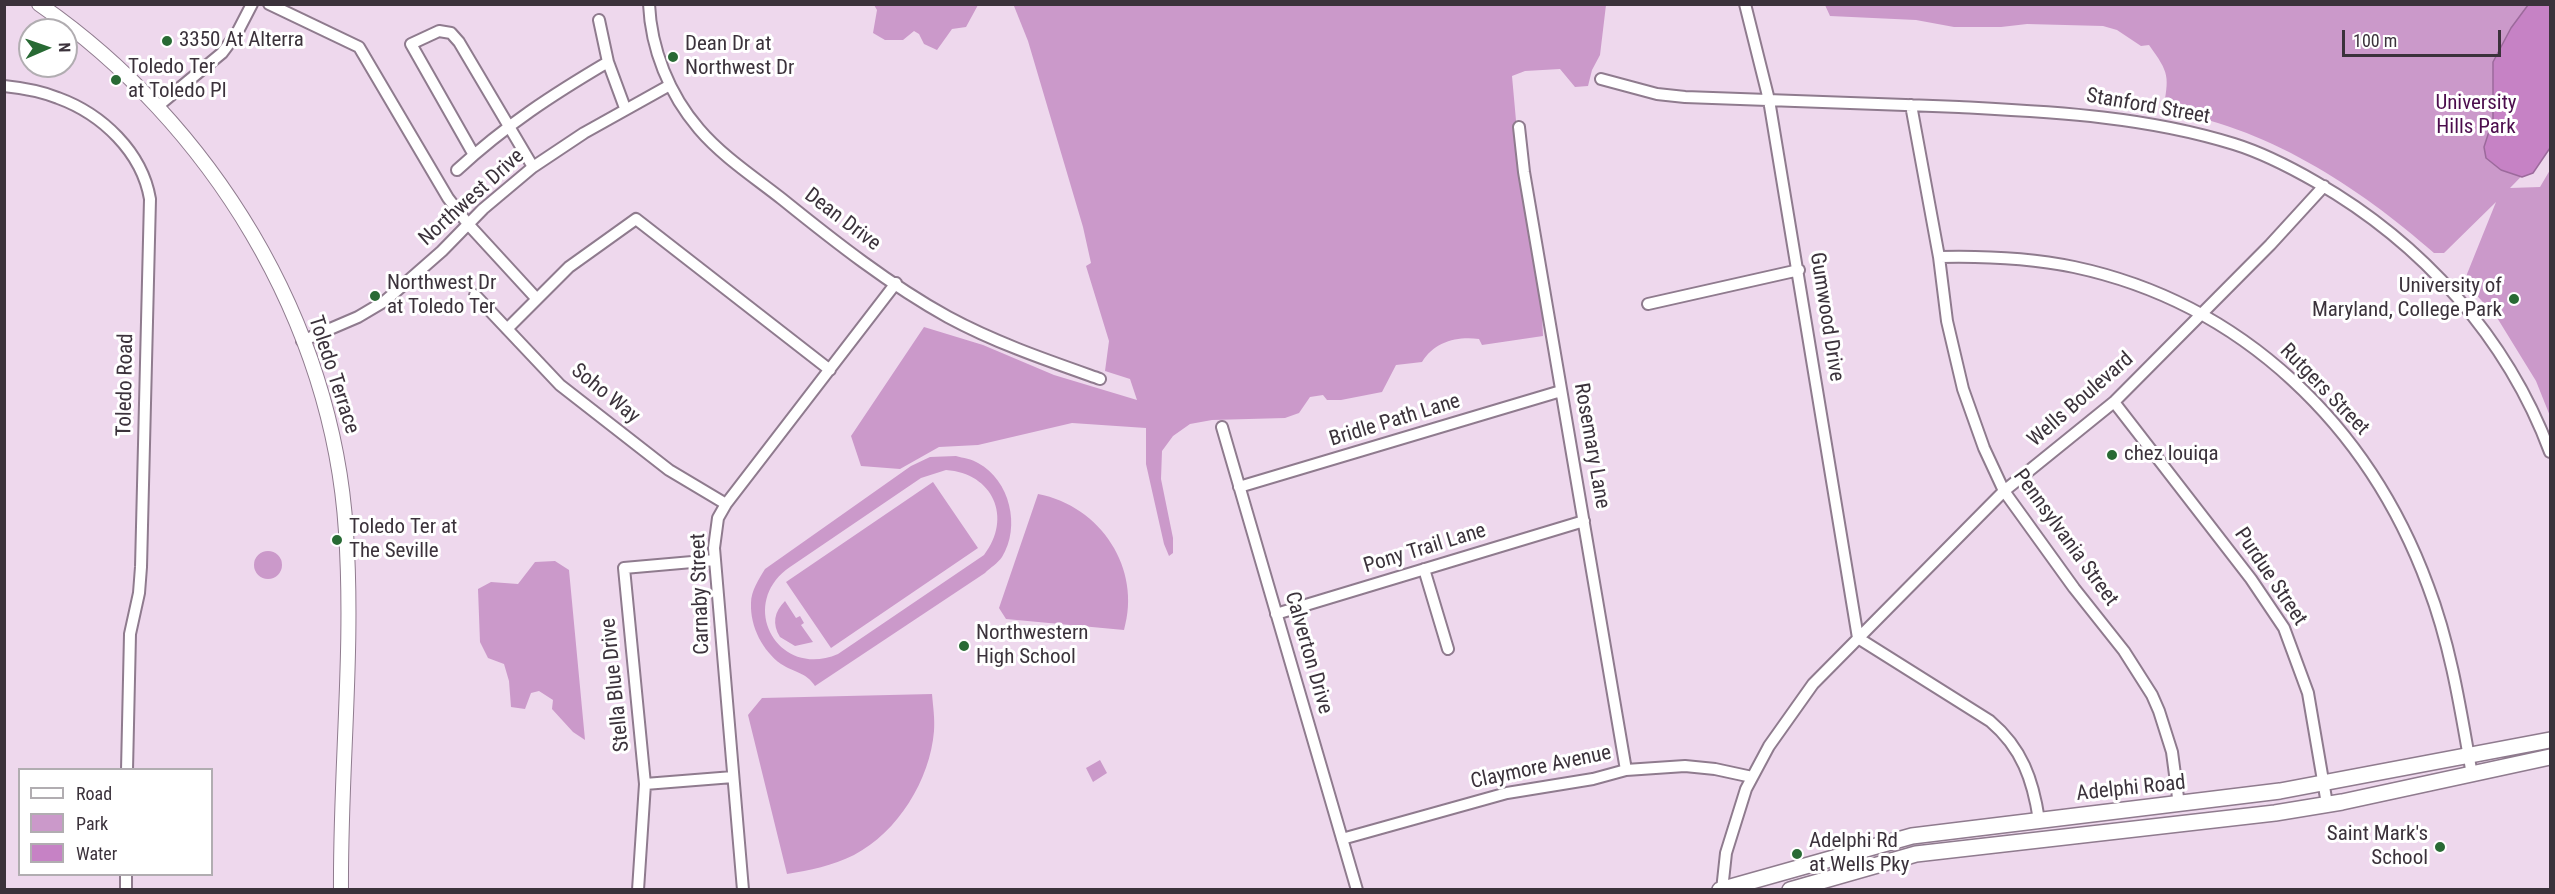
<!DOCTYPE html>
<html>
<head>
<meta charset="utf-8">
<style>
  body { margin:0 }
  #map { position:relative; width:2555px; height:894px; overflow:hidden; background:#eed8ed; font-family:"Roboto Condensed",sans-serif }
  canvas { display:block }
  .frame { position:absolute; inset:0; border:6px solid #3b323b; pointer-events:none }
  .legend { position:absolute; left:18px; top:768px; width:195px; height:108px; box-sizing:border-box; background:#fff; border:2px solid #b1adb1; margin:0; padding:8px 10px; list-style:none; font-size:18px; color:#3b323b }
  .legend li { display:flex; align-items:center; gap:12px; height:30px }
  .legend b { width:30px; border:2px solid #b1adb1 }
  .north { position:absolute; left:18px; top:18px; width:60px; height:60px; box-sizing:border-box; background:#fff; border:2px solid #b1adb1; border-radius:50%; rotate:88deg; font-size:16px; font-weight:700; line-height:24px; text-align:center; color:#3b323b }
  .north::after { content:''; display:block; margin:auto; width:21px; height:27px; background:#286a34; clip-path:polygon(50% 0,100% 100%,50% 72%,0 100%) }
  .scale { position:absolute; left:2342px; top:30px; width:159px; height:27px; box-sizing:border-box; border:3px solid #3b323b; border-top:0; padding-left:8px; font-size:18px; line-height:21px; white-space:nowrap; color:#3b323b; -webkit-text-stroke:4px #fff; paint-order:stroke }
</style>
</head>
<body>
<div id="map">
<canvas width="2555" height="894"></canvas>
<div class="frame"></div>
<ul class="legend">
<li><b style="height:8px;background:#fff"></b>Road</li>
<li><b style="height:16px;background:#cb99ca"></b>Park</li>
<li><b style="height:16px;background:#c682c5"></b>Water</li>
</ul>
<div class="north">N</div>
<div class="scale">100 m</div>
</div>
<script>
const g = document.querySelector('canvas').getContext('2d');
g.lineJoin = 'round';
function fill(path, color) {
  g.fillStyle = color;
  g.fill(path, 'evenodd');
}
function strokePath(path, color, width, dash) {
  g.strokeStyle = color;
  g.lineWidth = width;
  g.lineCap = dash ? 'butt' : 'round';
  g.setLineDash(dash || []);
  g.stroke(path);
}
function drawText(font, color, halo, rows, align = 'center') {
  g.font = font + ' "Roboto Condensed",sans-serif';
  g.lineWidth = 6;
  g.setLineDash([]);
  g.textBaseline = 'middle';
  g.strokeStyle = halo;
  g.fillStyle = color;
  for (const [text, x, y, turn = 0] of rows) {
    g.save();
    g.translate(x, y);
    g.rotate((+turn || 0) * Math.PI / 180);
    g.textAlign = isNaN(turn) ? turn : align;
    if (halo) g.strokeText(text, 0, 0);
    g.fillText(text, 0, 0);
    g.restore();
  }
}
const green = new Path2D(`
  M874 5H978L966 27 952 29 937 50 924 44 919 34 914 31 903 40H885L873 33 877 10Z
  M1010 5H1606L1600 55 1592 70 1588 86 1575 87 1560 69 1525 71 1512 76 1519 154 1541 292 1543 336 1482 345 1479 339C1457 336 1434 342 1422 362L1396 365 1382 392 1341 400H1327L1323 395 1310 397 1299 413 1285 418 1212 420 1190 424 1173 436 1162 451 1161 479 1173 538V553L1169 556 1164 544 1146 464V428L1072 423 978 445 939 447 900 469 861 466 851 436 924 327 983 345 1054 375 1137 400 1130 379 1105 371 1109 341 1086 266 1091 263 1083 227 1028 41 1014 6Z
  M1825 5H2550V147L2510 188 2540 187 2550 170V416L2536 381 2496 316 2466 284 2467 274 2496 202 2444 253H2434C2359 187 2263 124 2163 111 2169 76 2170 74 2149 45L2141 46 2117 30 2103 26 2027 24 2001 27H1954L1916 20 1830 16Z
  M956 456C963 458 972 459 978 463 1010 480 1021 527 1002 557 998 563 990 568 985 573L815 686C806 672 795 673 781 664 763 651 750 627 751 603 751 591 759 579 765 569L911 466 930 457ZM946 470C993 473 1013 518 984 555L838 654C778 680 736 604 790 567L921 478Z
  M933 482 978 548 831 648 786 582Z
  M1038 494C1101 506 1142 569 1124 630L1006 619 999 608Z
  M254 565a14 14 0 1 1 28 0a14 14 0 1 1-28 0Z
  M555 561 569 570 585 740 573 732 552 709 553 700 539 691 531 693 525 709 511 707 509 681 504 664 488 658 480 642 478 589 491 582 518 584 535 562Z
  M785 601 796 618 800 616 804 623 801 625 813 642 795 646 780 637C772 624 774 612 785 601Z
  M932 694C933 706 935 719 934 731 930 780 898 832 854 855 832 866 810 870 787 874L748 715 762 698Z
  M1100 760 1107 773 1093 782 1086 768Z`);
const water = new Path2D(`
  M2528 5H2550V148L2533 173 2522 177 2501 170 2486 158 2484 147 2493 119V62L2511 28Z`);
const minor = new Path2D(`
  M269 4 359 47 448 198 468 224 536 298
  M649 4C651 49 669 94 699 129 722 156 754 177 782 199 834 241 890 285 948 317 996 343 1049 361 1100 379
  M1745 4 1769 100 1858 638
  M599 20 608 62 625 108
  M1601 79 1657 94 1685 97C1777 101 1868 103 1959 107 2052 112 2144 116 2234 144 2263 153 2290 167 2316 182 2422 243 2507 337 2550 452
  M4 86C23 88 41 91 58 98 102 114 142 152 150 199L141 567 139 593 130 634 127 770
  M1911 105 1939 257 1947 321 1963 389 1984 448 2004 491 2074 588 2124 651 2152 695 2159 711 2172 752 2179 805
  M158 106 222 53 237 33 252 4
  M1519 127 1524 172 1626 770
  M474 155 411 44 439 31 451 33 459 42 533 167
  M457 170C506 125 552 95 608 62
  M1939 257C1983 256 2030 258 2074 267 2243 303 2369 426 2428 586 2451 646 2461 712 2472 775
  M475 295 560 385 669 470 726 504
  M1648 304 1799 270
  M507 329 569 267 636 219 830 370
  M302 341 358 317 385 301 442 251 483 209 533 167 584 133 670 85
  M2114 402 2251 579 2284 628 2308 693 2327 804
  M1222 427 1357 890
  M1239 487 1561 391
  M1424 569 1448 649
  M1276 614 1584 521
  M1858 638 1990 721C2022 748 2033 780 2039 820
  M645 784 733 777
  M1342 839 1507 793 1593 779 1626 770 1685 766 1715 769 1752 777
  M126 890V874
  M638 890 645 784 624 568 715 560
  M743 890 714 548 718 518 726 504 896 283
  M1722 890 1726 853 1746 789 1769 746 1813 684 2004 491 2114 402 2270 245 2324 186`);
const tertiary = new Path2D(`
  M39 4C211 123 333 322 346 532 354 651 340 771 341 890`);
const secondary = new Path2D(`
  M1720 890 1912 836 2280 791 2550 740
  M1790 890 1916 854 2275 813 2342 802 2550 757`);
const markers = [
  [167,41,6,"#286a34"],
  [673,57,6,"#286a34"],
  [116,80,6,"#286a34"],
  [375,296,6,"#286a34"],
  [2514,299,6,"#286a34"],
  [2112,455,6,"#286a34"],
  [337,540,6,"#286a34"],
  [964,646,6,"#286a34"],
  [2440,847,6,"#286a34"],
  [1797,854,6,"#286a34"]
];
const poiNames = [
  ["3350 At Alterra",179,41],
  ["Dean Dr at",685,45],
  ["Northwest Dr",685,69],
  ["Toledo Ter",128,68],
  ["at Toledo Pl",128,92],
  ["Northwest Dr",387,284],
  ["at Toledo Ter",387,308],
  ["University of",2502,287,"right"],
  ["Maryland, College Park",2502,311,"right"],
  ["chez louiqa",2124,455],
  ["Toledo Ter at",349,528],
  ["The Seville",349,552],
  ["Northwestern",976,634],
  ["High School",976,658],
  ["Saint Mark's",2428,835,"right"],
  ["School",2428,859,"right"],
  ["Adelphi Rd",1809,842],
  ["at Wells Pky",1809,866]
];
const parkNames = [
  ["University",2476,104],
  ["Hills Park",2476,128]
];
const streetNames = [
  ["Stanford Street",2148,107,10],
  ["Northwest Drive",472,198,-42],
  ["Dean Drive",842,220,37],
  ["Gumwood Drive",1826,317,81],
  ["Toledo Terrace",333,375,72],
  ["Toledo Road",126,385,-89],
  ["Rutgers Street",2324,390,46],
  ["Soho Way",605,394,39],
  ["Wells Boulevard",2081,400,-41],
  ["Bridle Path Lane",1395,421,-17],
  ["Rosemary Lane",1591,446,80],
  ["Pennsylvania Street",2065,538,54],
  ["Pony Trail Lane",1425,549,-17],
  ["Purdue Street",2270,577,56],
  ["Carnaby Street",701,594,-92],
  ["Calverton Drive",1308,653,74],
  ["Stella Blue Drive",616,685,-96],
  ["Claymore Avenue",1541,768,-12],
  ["Adelphi Road",2131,789,-6]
];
fill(green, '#cb99ca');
fill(water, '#c682c5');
strokePath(water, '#9c6a9c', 1.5);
strokePath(minor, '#8f7b8e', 14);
strokePath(tertiary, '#8f7b8e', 16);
strokePath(secondary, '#8f7b8e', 18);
strokePath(minor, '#fff', 10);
strokePath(tertiary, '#fff', 14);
strokePath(secondary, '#fff', 15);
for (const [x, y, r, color] of markers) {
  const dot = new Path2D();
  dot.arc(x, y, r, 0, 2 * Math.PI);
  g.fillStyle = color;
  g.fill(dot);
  strokePath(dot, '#fff', 2);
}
drawText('21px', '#3b323b', '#fff', poiNames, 'left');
drawText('21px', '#4c0d4d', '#fff', parkNames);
drawText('21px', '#3b323b', '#fff', streetNames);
</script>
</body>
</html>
